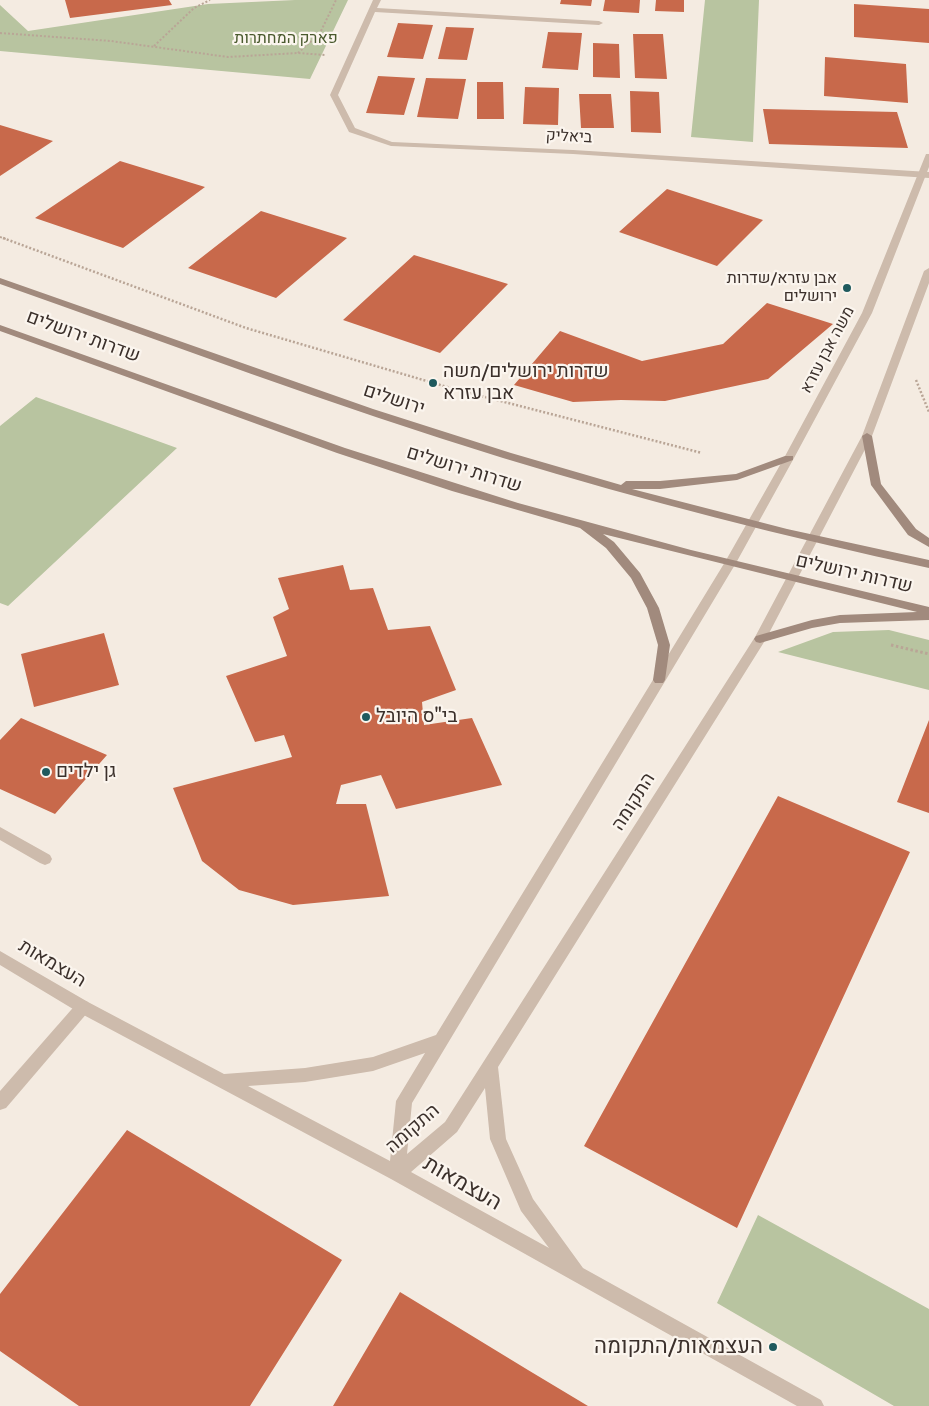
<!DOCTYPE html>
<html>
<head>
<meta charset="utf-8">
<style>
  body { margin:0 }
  canvas { display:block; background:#f4ebe1 }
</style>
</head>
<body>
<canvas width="929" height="1406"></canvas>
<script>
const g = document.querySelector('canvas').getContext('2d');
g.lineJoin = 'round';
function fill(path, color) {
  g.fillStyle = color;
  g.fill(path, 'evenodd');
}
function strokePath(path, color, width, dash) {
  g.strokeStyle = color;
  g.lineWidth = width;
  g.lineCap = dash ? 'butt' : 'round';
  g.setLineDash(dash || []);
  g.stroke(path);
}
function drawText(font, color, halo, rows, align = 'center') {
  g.font = font + ' Signika,Heebo,sans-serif';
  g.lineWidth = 4.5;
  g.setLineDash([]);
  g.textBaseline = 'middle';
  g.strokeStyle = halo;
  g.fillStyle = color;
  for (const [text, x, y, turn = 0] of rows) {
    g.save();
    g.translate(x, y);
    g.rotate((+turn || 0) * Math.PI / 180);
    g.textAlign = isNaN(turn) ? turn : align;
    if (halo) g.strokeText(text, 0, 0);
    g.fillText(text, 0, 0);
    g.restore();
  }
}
const green = new Path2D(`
  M295 0H348L310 79 0 51V5L28 31 208 4Z
  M705 0H759L753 142 691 137Z
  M36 397 177 448 8 606 0 603V426Z
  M889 630 929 640V690L778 652 833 632Z
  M758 1215 929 1309V1406H894L717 1303Z`);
const building = new Path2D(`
  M65 0H169L172 5 70 18Z
  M561 0H592L591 6 560 4Z
  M605 0H640L639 13 603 11Z
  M656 0H684V12L655 11Z
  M854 4 929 9V43L854 37Z
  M398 23 433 25 423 59 387 57Z
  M446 27 474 28 467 60 438 59Z
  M548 32 582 33 578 70 542 68Z
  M633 34H663L667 79 635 78Z
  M593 43 619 44 620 78 593 77Z
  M825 57 906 64 908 103 824 96Z
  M378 76 415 78 404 115 366 113Z
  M426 78 466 79 458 119 417 117Z
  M477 82H503L504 119H477Z
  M525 87 559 88 558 125 523 124Z
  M630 91 659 92 661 133 631 132Z
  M579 94H611L614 128H581Z
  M763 109 897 112 908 148 769 144Z
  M0 125 53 141 0 176Z
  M120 161 205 187 123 248 35 218Z
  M667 189 763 220 717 266 619 232Z
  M261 211 347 238 276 298 188 268Z
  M414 255 508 284 440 353 343 320Z
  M767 303 833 324 768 379 665 401 621 400 573 402 514 385 560 331 642 361 723 344Z
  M343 565 350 590 373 588 388 630 430 626 456 690 422 702 424 725 472 718 502 785 396 809 381 775 341 785 336 804H366L389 896 293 905 239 890 202 861 173 788 292 757 284 735 255 742 226 676 287 656 273 617 289 609 278 578Z
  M104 633 119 685 34 707 21 654Z
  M21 718 107 755 55 814 0 789V740Z
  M929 720V813L897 802Z
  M778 796 910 852 737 1228 584 1146Z
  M127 1130 342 1260 250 1406H79L0 1351V1294Z
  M400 1292 528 1370 588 1406H333Z`);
const pathFar2 = new Path2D(`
  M0 33 111 41 228 57 298 53 325 55
  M154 46 194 8 210 0
  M298 53 320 33 336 0
  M0 237 6 239`);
const pathFar1 = new Path2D(`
  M3 238 246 328 454 389 702 453
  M916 380 929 412`);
const path = new Path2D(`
  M891 645 929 654`);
const service = new Path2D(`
  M83 1000 88 1002 90 1007 88 1012 6 1108 0 1110V1091L78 1002Z`);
const minor = new Path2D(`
  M373 0H381L377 8 599 21 603 23 599 25 375 12 338 95 355 128 392 142 573 150 929 172V178L573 154 391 146 349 132 330 95Z
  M0 827 50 855 52 859 50 863 45 865 40 863 0 840Z`);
const tertiary = new Path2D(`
  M926 154H929V167L872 313 794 458 736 563 412 1103 407 1154 445 1122 755 637 862 436 924 271 929 268V283L872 436 766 639 498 1067 506 1139 533 1199 583 1268 821 1400 824 1406H797L391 1179 78 1012 0 965V951L88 1002 224 1074 305 1068 373 1057 436 1035 725 562 784 458 862 313ZM425 1053 396 1101 390 1161 248 1086 305 1082 373 1071ZM485 1088 490 1139 521 1211 549 1248 411 1172 457 1132Z`);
const secondary = new Path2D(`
  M0 278 373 409 511 453 621 485 626 481H660L736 474 785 456H793V460L737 480 660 489H632L787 529 929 560V568C786 537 644 501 503 458 334 406 167 343 0 284Z
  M0 325 345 448 518 503 691 550 929 607V620L840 623 812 628 760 643 756 642 754 639 756 636 812 620 840 615 917 612 603 534 614 542 640 573 659 608 670 645 665 680 663 683H655L653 680 658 645 647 608 631 578 606 548 580 528 452 491 337 453 0 331Z
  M867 433 872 436 881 484 916 529 929 538V547L908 535 871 485 862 436Z`);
const markers = [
  [847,288,5,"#1f5a5e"],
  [433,383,5,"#1f5a5e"],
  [366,717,5,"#1f5a5e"],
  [46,772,5,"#1f5a5e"],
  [773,1347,5,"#1f5a5e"]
];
const farParknames = [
  ["פארק המחתרות",286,39]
];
const farStreetnames = [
  ["ביאליק",569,137,3],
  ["משה אבן עזרא",828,350,-62]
];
const farPoinames = [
  ["אבן עזרא/שדרות",837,279],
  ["ירושלים",837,297]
];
const streetNames = [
  ["שדרות ירושלים",83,337,20],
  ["ירושלים",394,400,18],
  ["שדרות ירושלים",464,470,17],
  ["שדרות ירושלים",854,574,13],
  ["התקומה",634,802,-58],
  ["העצמאות",52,964,31],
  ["התקומה",413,1129,-41]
];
const poiNames = [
  ["שדרות ירושלים/משה",443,372],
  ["אבן עזרא",443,394],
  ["בי\"ס היובל",376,717],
  ["גן ילדים",56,772]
];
const nearStreetnames = [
  ["העצמאות",462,1184,30]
];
const nearPoinames = [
  ["העצמאות/התקומה",763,1347]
];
fill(green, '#b8c4a0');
fill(building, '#c8694b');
strokePath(pathFar2, '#b9a596', 2, [2, 2]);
strokePath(pathFar1, '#b9a596', 2.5, [2, 2]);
strokePath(path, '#b9a596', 3, [2.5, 2.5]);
fill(service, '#cdbbac');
fill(minor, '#cdbbac');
fill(tertiary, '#cdbbac');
fill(secondary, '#a18a7d');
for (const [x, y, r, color] of markers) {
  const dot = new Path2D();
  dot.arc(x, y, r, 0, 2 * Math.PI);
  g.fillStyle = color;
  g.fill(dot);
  strokePath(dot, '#fbf5ee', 2);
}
drawText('16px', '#4a5a2e', '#fbf5ee', farParknames);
drawText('16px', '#3b302b', '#fbf5ee', farStreetnames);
drawText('16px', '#3b302b', '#fbf5ee', farPoinames, 'right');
drawText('19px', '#3b302b', '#fbf5ee', streetNames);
drawText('19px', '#3b302b', '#fbf5ee', poiNames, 'left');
drawText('22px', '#3b302b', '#fbf5ee', nearStreetnames);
drawText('22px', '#3b302b', '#fbf5ee', nearPoinames, 'right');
</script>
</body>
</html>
